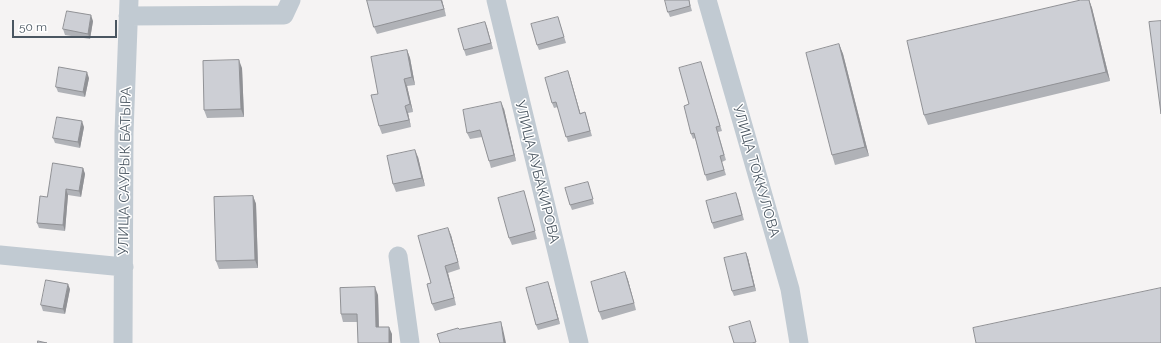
<!DOCTYPE html>
<html>
<head>
<meta charset="utf-8">
<style>
  body { margin:0 }
  #map { position:relative; width:1161px; height:343px; overflow:hidden; background:#f5f3f3; font-family:Raleway,sans-serif }
  canvas { display:block }
  .scale { position:absolute; left:12px; top:20px; width:105px; height:18px; box-sizing:border-box; border:2px solid #4a5661; border-top:0; padding-left:5px; font-size:12px; line-height:14px; white-space:nowrap; color:#4a5661; -webkit-text-stroke:3px #fff; paint-order:stroke }
</style>
</head>
<body>
<div id="map">
<canvas width="1161" height="343"></canvas>
<div class="scale">50 m</div>
</div>
<script>
const g = document.querySelector('canvas').getContext('2d');
g.lineJoin = 'round';
function strokePath(path, color, width, dash) {
  g.strokeStyle = color;
  g.lineWidth = width;
  g.lineCap = dash ? 'butt' : 'round';
  g.setLineDash(dash || []);
  g.stroke(path);
}
function fill(path, color) {
  g.fillStyle = color;
  g.fill(path, 'evenodd');
}
function drawText(font, color, halo, rows, align = 'center') {
  g.font = font + ' Raleway,sans-serif';
  g.lineWidth = 3;
  g.setLineDash([]);
  g.textBaseline = 'middle';
  g.strokeStyle = halo;
  g.fillStyle = color;
  for (const [text, x, y, turn = 0] of rows) {
    g.save();
    g.translate(x, y);
    g.rotate((+turn || 0) * Math.PI / 180);
    g.textAlign = isNaN(turn) ? turn : align;
    if (halo) g.strokeText(text, 0, 0);
    g.fillText(text, 0, 0);
    g.restore();
  }
}
const minor = new Path2D(`
  M496 0 579 343
  M707 0 790 289 799 343
  M128 16 284 15 291 0
  M0 255 124 267
  M398 256 410 343
  M123 343 124 133 129 0`);
const wall = new Path2D(`
  M367 0H442L446 16 377 34 374 27Z
  M689 0 692 11 670 17 668 12Z
  M1089 0 1092 8 1110 81 928 125 924 115Z
  M558 17 566 43 539 50 537 45Z
  M93 21 90 39 65 35 63 29Z
  M485 22 493 49 466 56 464 50Z
  M839 44 843 54 869 156 835 165 832 155Z
  M407 50 410 58 415 85 407 86 413 112 408 113 411 127 382 134 379 126Z
  M701 62 722 131 718 132 726 160 722 162 726 175 707 181 695 138 693 139 691 134 689 104Z
  M242 68 244 117 207 118 204 110Z
  M570 77 580 113 585 112 592 136 568 142 558 107 554 108 552 103Z
  M89 78 85 97 58 92 56 87Z
  M504 109 516 161 491 168 489 161 482 137 470 139 467 133Z
  M84 127 80 148 55 143 53 138Z
  M418 157 425 186 396 192 393 184Z
  M83 168 85 174 81 197 68 195 65 231 39 228 37 223 47 197Z
  M588 182 594 204 572 210 570 205Z
  M524 191 526 198 537 239 512 245 509 238Z
  M253 196 256 204 258 268 219 269 216 261Z
  M738 198 744 220 714 229 712 223Z
  M451 235 460 269 448 273 456 305 435 311 432 304 431 283Z
  M746 253 748 258 756 291 734 296 732 291Z
  M625 272 628 280 636 310 602 320 599 312Z
  M550 288 560 324 538 330 536 325Z
  M70 289 65 314 43 311 41 305Z
  M378 295 379 327 392 334V343H358V322H343L341 314Z`);
const shadedWall = new Path2D(`
  M441 0H442L446 16 444 9Z
  M1089 0 1092 8 1110 81 1106 72Z
  M91 15 93 21 90 39 88 34Z
  M485 22 487 27 493 49 491 43Z
  M839 44 843 54 869 156 865 147Z
  M407 50 410 58 415 85 412 77Z
  M239 60 242 68 244 117 241 109Z
  M568 71 570 77 582 119 580 114Z
  M87 72 89 78 85 97 83 92Z
  M404 79 407 86 413 112 410 104Z
  M501 102 504 109 516 161 514 155Z
  M405 106 408 113 411 127Z
  M82 121 84 127 80 148 78 142Z
  M415 150 418 157 425 186 422 178Z
  M83 168 85 174 81 197 79 191Z
  M66 189 68 195 65 231 63 225Z
  M253 196 256 204 258 268 255 260Z
  M448 228 451 235 460 269 458 262Z
  M746 253 748 258 756 291 754 286Z
  M445 266 448 273 456 305 454 298Z
  M625 272 628 280 636 310 634 303Z
  M548 282 550 288 560 324 558 319Z
  M68 284 70 289 65 314 63 309Z
  M375 287 378 295 379 335 376 327Z
  M501 322 503 329 506 343H504Z
  M389 327 392 334V343H389Z`);
const building = new Path2D(`
  M367 0H441L444 9 374 27Z
  M665 0H689L690 6 668 12Z
  M1081 0H1089L1106 72 924 115 907 41Z
  M67 11 91 15 88 34 63 29Z
  M558 17 564 37 537 45 531 24Z
  M1161 21V114L1149 22Z
  M485 22 491 43 464 50 458 29Z
  M839 44 865 147 832 155 806 53Z
  M407 50 412 77 404 79 410 104 405 106 409 120 379 126 371 95 378 94 371 57Z
  M239 60 241 109 204 110 203 61Z
  M701 62 720 126 716 127 724 155 720 156 724 170 705 175 694 133 691 134 684 106 689 104 679 68Z
  M59 67 87 72 83 92 56 87Z
  M568 71 580 114 585 112 590 131 566 137 556 102 552 103 545 78Z
  M501 102 514 155 489 161 480 130 467 133 463 110Z
  M57 117 82 121 78 142 53 138Z
  M415 150 422 178 393 184 387 156Z
  M53 163 83 168 79 191 66 189 63 225 37 223 40 196 47 197Z
  M588 182 593 199 570 205 565 188Z
  M524 191 535 231 509 238 498 198Z
  M736 193 742 215 712 223 706 201Z
  M253 196 255 260 216 261 214 197Z
  M448 228 458 262 445 266 454 298 432 304 427 284 431 283 418 236Z
  M746 253 754 286 732 291 724 258Z
  M625 272 634 303 599 312 591 282Z
  M46 280 68 284 63 309 41 305Z
  M548 282 558 319 536 325 526 288Z
  M375 287 376 327H389V343H358L357 314H341L340 288Z
  M1161 288V343H976L973 328Z
  M750 321 756 342 752 343H734L729 327Z
  M501 322 504 343H440L437 334 458 328 459 329Z
  M38 341 47 343H38Z`);
const streetNames = [
  ["УЛИЦА САУРЫК БАТЫРА",125,171,-89],
  ["УЛИЦА ТОККУЛОВА",756,171,74],
  ["УЛИЦА АУБАКИРОВА",537,172,76]
];
strokePath(minor, '#c1cad2', 19);
fill(wall, '#b0b2b7');
fill(shadedWall, '#909195');
fill(building, '#cdcfd5');
strokePath(building, '#909195', 1);
drawText('14px', '#4a5661', '#fff', streetNames);
</script>
</body>
</html>
